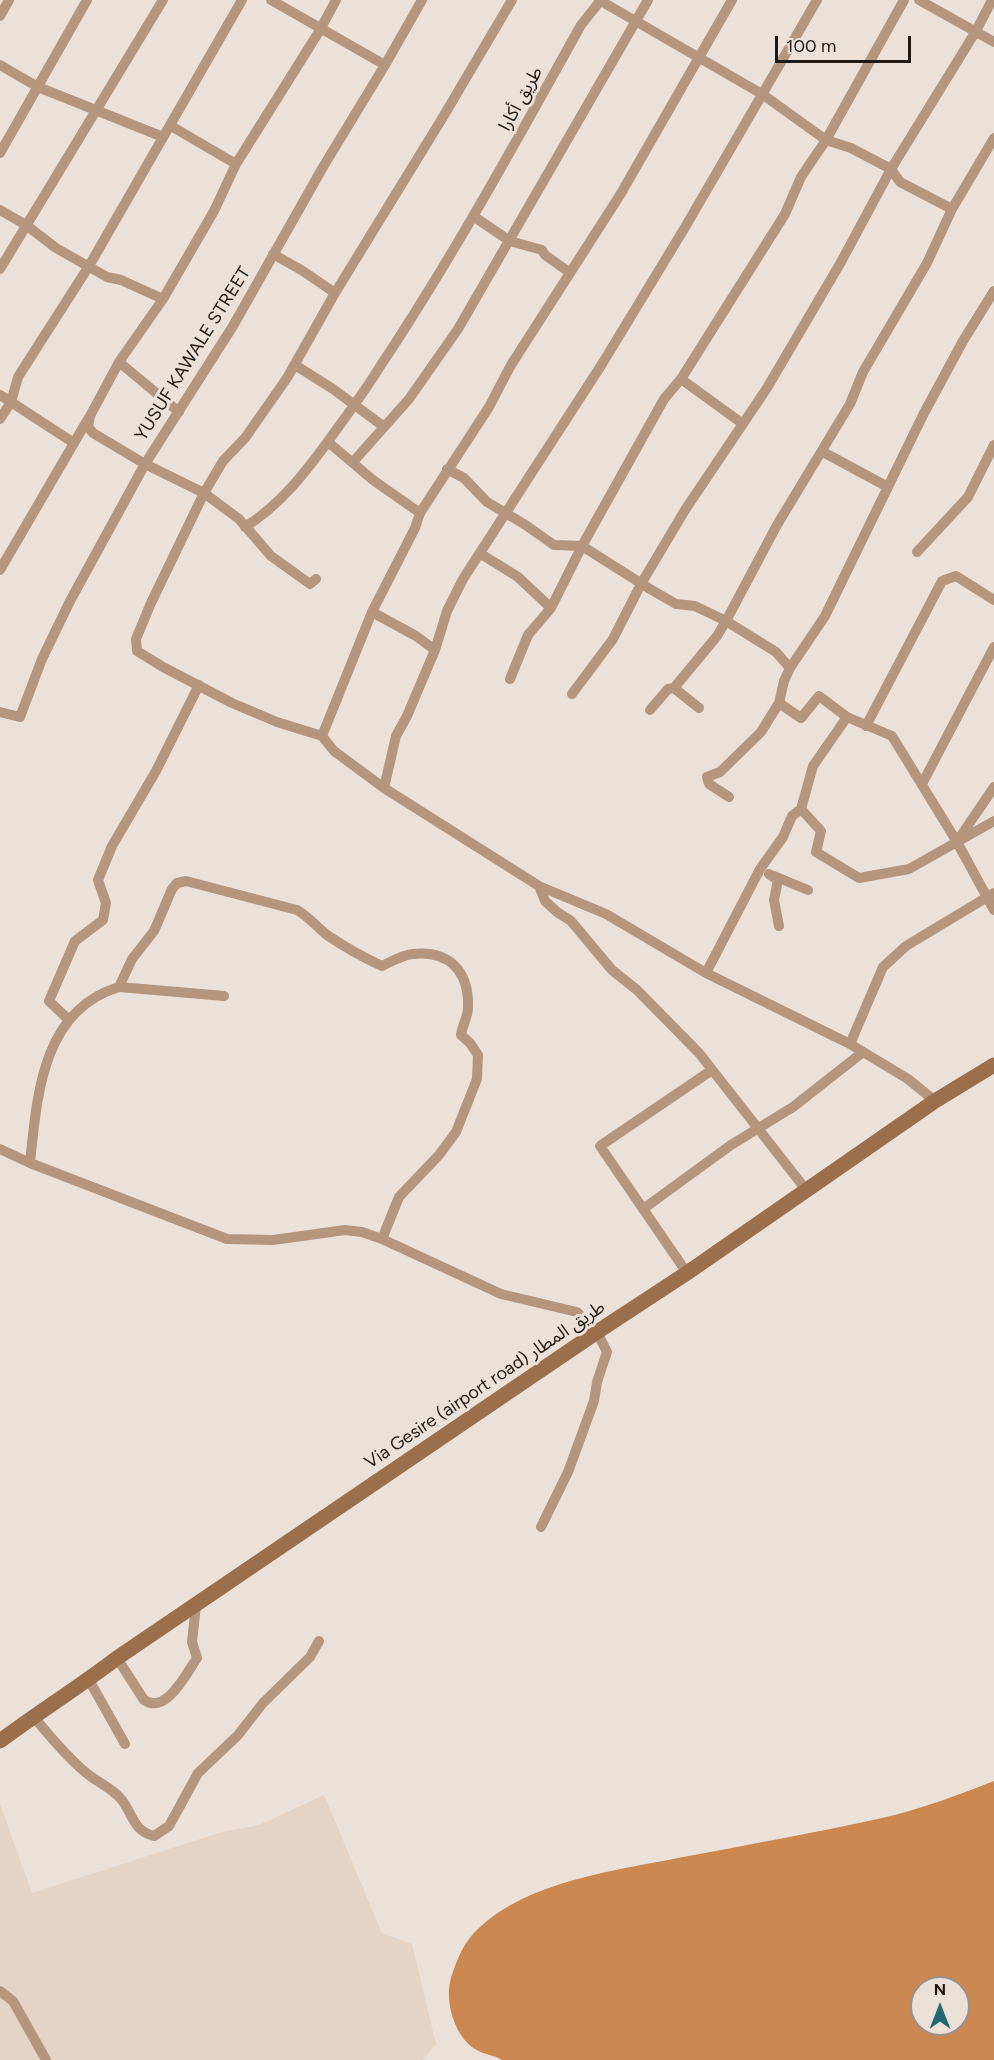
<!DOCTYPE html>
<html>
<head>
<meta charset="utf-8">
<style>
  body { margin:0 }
  #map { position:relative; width:994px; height:2060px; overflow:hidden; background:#ece1d9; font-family:Figtree,sans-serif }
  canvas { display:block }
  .north { position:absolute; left:910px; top:1976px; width:60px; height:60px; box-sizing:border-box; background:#ece1d9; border:2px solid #99918b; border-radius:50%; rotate:0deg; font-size:16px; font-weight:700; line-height:24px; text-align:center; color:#1c1815 }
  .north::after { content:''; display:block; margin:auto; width:21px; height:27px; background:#206974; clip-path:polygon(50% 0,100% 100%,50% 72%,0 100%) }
  .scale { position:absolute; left:775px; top:36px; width:136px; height:27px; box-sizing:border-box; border:3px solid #1c1815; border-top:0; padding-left:8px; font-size:18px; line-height:21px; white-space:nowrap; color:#1c1815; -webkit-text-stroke:4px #ece1d9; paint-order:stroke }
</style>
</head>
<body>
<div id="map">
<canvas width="994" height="2060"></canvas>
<div class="north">N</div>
<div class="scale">100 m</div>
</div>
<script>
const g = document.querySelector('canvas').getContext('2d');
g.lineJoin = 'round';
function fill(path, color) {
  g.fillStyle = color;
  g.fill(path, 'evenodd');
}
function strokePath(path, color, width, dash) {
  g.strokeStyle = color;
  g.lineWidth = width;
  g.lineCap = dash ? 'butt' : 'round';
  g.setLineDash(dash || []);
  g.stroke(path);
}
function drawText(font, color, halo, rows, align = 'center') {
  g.font = font + ' Figtree,"Noto Sans Arabic",sans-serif';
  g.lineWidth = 6;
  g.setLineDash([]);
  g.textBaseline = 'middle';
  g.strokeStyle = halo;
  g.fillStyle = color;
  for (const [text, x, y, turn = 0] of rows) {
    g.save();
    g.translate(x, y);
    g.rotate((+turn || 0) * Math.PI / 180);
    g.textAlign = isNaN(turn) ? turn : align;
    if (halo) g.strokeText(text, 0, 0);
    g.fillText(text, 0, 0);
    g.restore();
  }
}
const built = new Path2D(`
  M324 1795 382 1933 412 1944 436 2044 423 2060H0V1804L32 1893 222 1832 259 1825Z`);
const water = new Path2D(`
  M994 1781V2060H502C494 2055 485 2055 477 2050 455 2039 444 2001 451 1978 457 1959 464 1941 479 1928 529 1881 613 1871 678 1858 746 1845 815 1833 882 1818 921 1809 958 1795 994 1781ZM922 1988H958V2024H922Z`);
const street = new Path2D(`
  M271 0 385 65
  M512 0 443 117 335 293 287 378 245 438 223 461 204 493 151 603 136 639 137 651 163 667 232 703 277 722 322 736 334 751 384 788 539 886 606 914 706 973 850 1044 908 1079 935 1101
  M599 0 762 94 826 140 851 148 891 169 900 182 952 209
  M919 0 994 42
  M0 16 9 0
  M0 65 38 87 163 137
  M171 126 236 164
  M0 153 87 0
  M0 210 26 225 56 248 107 277 121 280 163 299
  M473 216 510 241 542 250 545 255 569 272
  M273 254 303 271 335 293
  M0 269 163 0
  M119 362 179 412
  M295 365 333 389 383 426
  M681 379 743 424
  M0 395 11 402 18 377 89 266 242 0
  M0 419 11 402 74 443
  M328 442 373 480 420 513
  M823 452 888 487
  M353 462 409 399 458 329 648 0
  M447 469 464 478 487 502 524 524 554 545 582 546 650 589 676 604 695 606 726 621 776 652 790 668
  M245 527C280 505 305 473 329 440 347 415 365 391 381 365 454 255 517 140 581 25L601 0
  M917 552 968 497 994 445
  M481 554 518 577 551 608
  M0 570 88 419
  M316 579 310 584 271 556 239 519 204 493 145 464 93 433 88 427 90 416 119 362 163 299 214 211 236 164 320 30 336 0
  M372 612 416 636 435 650
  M510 679 528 635 551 608 582 546 664 399 681 379 785 214 801 177 826 140 904 0
  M674 688 699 708
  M572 694 613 639 641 584 685 510 767 388 841 262 891 169 976 31 992 0
  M779 703 801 718 819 696 847 717 892 736 957 842 994 910
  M650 710 668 689 674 688 717 636 726 621 777 525 850 404 863 372 927 263 952 209 994 138
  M0 712 20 717 42 659 70 601 145 464 233 326 323 167 385 65 422 0
  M866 726 942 581 956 576 994 600
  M322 736 372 612 415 528 420 513 489 407 511 365 620 195 732 0
  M922 784 994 647
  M384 788 396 736 407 716 435 650 447 611 463 579 602 364 684 229 817 0
  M729 797 709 784 707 777 720 772 761 732 779 703 784 681 790 668 825 616 923 415 963 341 994 291
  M801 809 821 831 816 852 859 878 909 869 994 821
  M958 840 994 787
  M769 874 778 880 774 900 779 926
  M774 876 808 890
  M539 886 545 901 557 912 571 921 612 970 637 990 699 1053 807 1191
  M706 973 760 869 783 837 792 816 801 809 813 766 847 717
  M119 987 132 959 154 931 172 889 177 883 186 881 297 910C309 917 317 927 327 935 345 947 362 957 382 966 392 961 402 955 413 954 450 950 469 972 468 1007 468 1017 462 1026 461 1035L470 1043 478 1055 477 1079 456 1132 439 1155 399 1197 382 1239
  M69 1020 49 1001 75 941 103 920 106 903 98 880 112 846 156 771 199 685
  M850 1044 883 967 906 946 994 893
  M0 1149 30 1163 227 1239 273 1240 345 1230 362 1232 382 1239 501 1294 577 1312 597 1332 607 1352 597 1382 594 1401 568 1472 541 1527
  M30 1163C37 1096 42 1010 119 987L224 996
  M643 1209 731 1145 793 1107 863 1052
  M687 1273 600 1146 712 1070
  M117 1658 144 1700C166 1715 186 1674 197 1658L192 1642 196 1605
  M89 1680 125 1744
  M33 1716C49 1735 65 1755 84 1771 96 1782 111 1787 121 1799 134 1815 132 1830 154 1836L169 1826 198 1773 238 1735 263 1703 310 1657 319 1641
  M0 1991 13 2001 46 2060`);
const secondary = new Path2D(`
  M0 1741C39 1712 79 1687 117 1658L597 1332 687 1273 935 1101 994 1065`);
const streetNames = [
  ["طريق أكارا",521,99,-61],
  ["YUSUF KAWALE STREET",193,354,-58],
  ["Via Gesire (airport road) طريق المطار",485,1385,-34]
];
fill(built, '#e5d3c6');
fill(water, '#ca874f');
strokePath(street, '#b4967e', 10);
strokePath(secondary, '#9b6f4c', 15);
drawText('18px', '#1c1815', '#ece1d9', streetNames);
</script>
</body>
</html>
